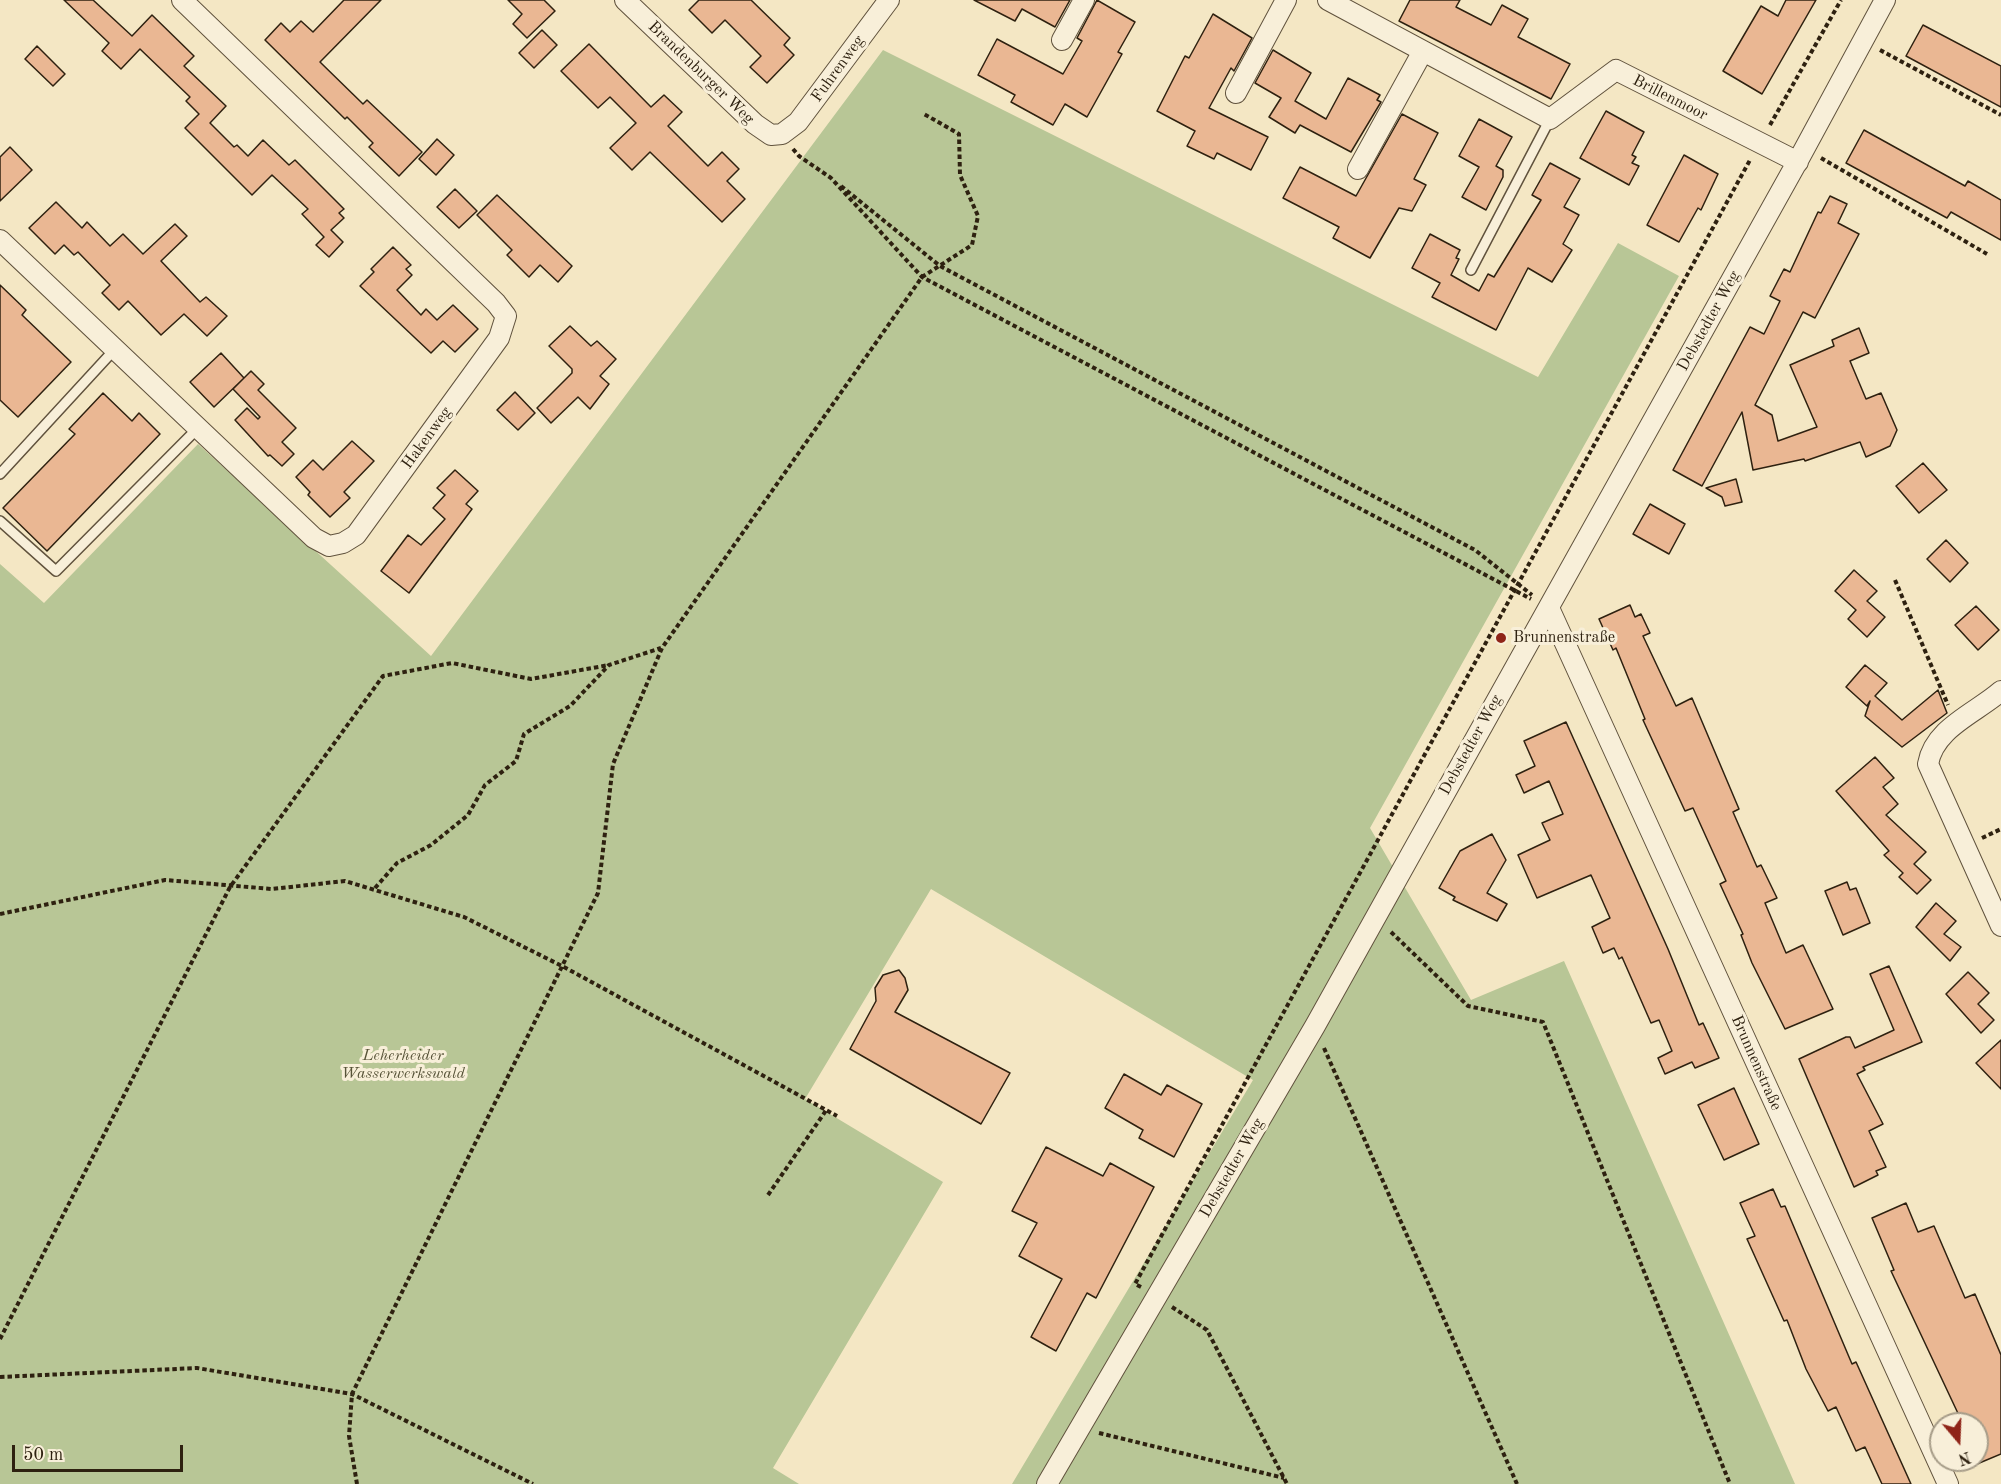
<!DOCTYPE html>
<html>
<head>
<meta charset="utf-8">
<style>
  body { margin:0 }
  #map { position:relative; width:2001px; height:1484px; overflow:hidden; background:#f4e7c4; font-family:"Old Standard TT",serif }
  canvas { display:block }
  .north { position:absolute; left:1929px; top:1412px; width:60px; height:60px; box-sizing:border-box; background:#f8efd9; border:2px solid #a79d89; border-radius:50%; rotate:161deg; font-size:16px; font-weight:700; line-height:24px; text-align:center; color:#2e2110 }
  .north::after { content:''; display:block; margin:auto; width:21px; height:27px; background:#8f2418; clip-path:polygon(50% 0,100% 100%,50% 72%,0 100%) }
  .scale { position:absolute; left:12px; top:1445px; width:171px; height:27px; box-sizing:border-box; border:3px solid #2e2110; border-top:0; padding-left:8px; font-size:18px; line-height:21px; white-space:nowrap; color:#2e2110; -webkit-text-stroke:4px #f8efd9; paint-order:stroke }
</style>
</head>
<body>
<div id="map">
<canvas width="2001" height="1484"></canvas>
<div class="north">N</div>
<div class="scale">50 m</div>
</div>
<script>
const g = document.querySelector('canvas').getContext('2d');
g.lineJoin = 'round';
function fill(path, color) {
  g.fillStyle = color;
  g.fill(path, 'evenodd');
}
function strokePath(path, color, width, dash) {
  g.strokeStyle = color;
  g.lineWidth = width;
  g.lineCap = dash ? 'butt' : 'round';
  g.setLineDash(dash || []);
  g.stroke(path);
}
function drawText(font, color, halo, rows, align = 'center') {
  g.font = font + ' "Old Standard TT",serif';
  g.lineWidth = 6;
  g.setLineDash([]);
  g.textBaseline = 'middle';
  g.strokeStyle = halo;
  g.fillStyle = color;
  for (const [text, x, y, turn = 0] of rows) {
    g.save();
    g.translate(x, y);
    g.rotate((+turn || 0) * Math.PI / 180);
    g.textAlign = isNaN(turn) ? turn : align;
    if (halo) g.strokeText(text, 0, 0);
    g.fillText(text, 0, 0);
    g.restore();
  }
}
const green = new Path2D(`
  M883 50 1538 377 1618 243 1679 276 1370 828 1471 1000 1564 961 1795 1484H1012L1253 1080 931 889 805 1099 943 1182 773 1468 799 1484H0V564L44 603 198 444 431 656Z`);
const building = new Path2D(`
  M64 0H93L132 36 152 15 194 56 184 66 226 106 210 123 234 147 237 145 248 156 263 140 289 165 295 160 344 209 339 213 344 218 331 230 343 242 329 257 316 245 324 237 302 214 308 209 272 175 252 195 185 128 199 114 186 101 190 97 140 49 121 69 102 51 109 43Z
  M344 0H381L320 62 363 104 367 100 422 152 399 176 369 147 373 143 347 117 345 119 265 40 281 23 290 32 301 21 313 32Z
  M508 0H544L555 11 527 38 513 24 522 14Z
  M699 0H751L790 38 784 45 794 55 767 83 750 67 761 56 725 20 712 33 689 10Z
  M974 0H1070L1055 27 1022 9 1015 21Z
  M1097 0 1135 22 1118 52 1122 54 1087 117 1065 104 1053 125 1011 102 1015 95 978 75 997 39 1063 74 1082 41 1077 38Z
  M1410 0H1460L1456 7 1491 25 1502 5 1528 19 1518 37 1570 64 1551 99 1399 21Z
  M1786 0H1816L1762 94 1723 71 1761 6 1778 16Z
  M1213 14 1252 38 1234 71 1231 68 1209 108 1268 137 1251 170 1217 153 1214 159 1187 146 1195 131 1157 111 1185 56 1189 58Z
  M1923 25 2001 66V107L1906 56Z
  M542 30 557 45 534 68 519 53Z
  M589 44 651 107 664 95 682 112 668 126 708 166 722 152 739 169 727 181 745 199 722 222 650 152 632 170 610 148 636 123 610 97 598 108 561 71Z
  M37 46 65 74 53 86 25 59Z
  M1273 50 1311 73 1295 101 1326 119 1348 78 1380 95 1377 100 1381 102 1351 152 1300 125 1295 133 1269 117 1281 98 1255 83Z
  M1606 111 1644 132 1632 155 1636 157 1632 163 1639 166 1629 185 1580 158Z
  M1402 114 1438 133 1414 179 1426 185 1412 211 1399 208 1370 258 1333 238 1339 227 1283 198 1300 167 1356 196Z
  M1479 119 1512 137 1496 166 1503 170V177L1486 210 1462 197 1479 167 1459 156Z
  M1864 130 1965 186 1968 181 2001 200V240L1951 212 1947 218 1846 163Z
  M437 139 454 155 436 175 419 159Z
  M10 147 32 170 0 201V157Z
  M1684 155 1718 174 1701 210 1698 208 1679 242 1647 225Z
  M1550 163 1580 179 1564 207 1579 215 1563 244 1572 250 1552 282 1528 268 1496 330 1432 297 1440 283 1412 268 1430 234 1460 250 1456 258 1459 259 1451 275 1479 291 1488 274 1494 277 1541 200 1532 195Z
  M455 189 477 211 459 228 437 207Z
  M497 195 572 266 558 282 540 265 529 277 507 255 512 250 477 215Z
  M1830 196 1847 204 1838 223 1859 234 1815 318 1803 312 1755 405 1772 415 1778 441 1817 427 1790 365 1834 346 1832 340 1859 328 1869 353 1850 361 1866 399 1881 393 1897 430 1890 446 1866 457 1860 442 1805 461 1804 459 1753 470 1742 412 1702 486 1673 470 1750 327 1764 334 1780 301 1770 296 1784 269 1790 272 1818 212 1821 213Z
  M56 202 82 228 87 222 110 246 123 234 143 254 175 224 187 236 161 261 200 302 206 297 227 316 207 336 184 314 161 335 128 301 119 310 102 293 110 285 78 252 74 255 64 245 55 254 29 228Z
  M393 247 411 265 406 269 412 275 397 290 421 315 426 309 437 320 453 305 478 329 455 352 443 341 431 353 360 286 374 272 371 269Z
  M0 285 26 310 22 315 71 362 18 417 0 400Z
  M570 326 591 346 597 341 616 359 600 376 609 384 590 409 578 397 551 423 537 408 572 373V369L549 346Z
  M221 353 244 378 214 407 190 382Z
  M251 371 264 384 258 390 296 428 282 442 294 454 282 466 270 455 268 456 235 420 247 408 258 419 260 417 233 389Z
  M515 392 535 413 518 430 497 410Z
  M103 393 132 421 139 413 160 434 47 551 3 508 75 434 69 429Z
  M352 441 374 461 344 492 350 498 330 517 308 495 310 492 296 477 313 460 323 470Z
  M1923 463 1947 490 1919 513 1896 486Z
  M455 470 478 491 466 504 472 509 409 593 381 571 408 535 421 545 445 519 433 508 445 495 437 488Z
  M1736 479 1742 502 1725 506 1722 497 1706 488Z
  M1650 504 1685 524 1669 554 1633 534Z
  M1946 540 1968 563 1950 582 1927 559Z
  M1854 570 1877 591 1867 601 1885 617 1867 637 1848 619 1856 610 1835 591Z
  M1630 605 1635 617 1641 614 1650 633 1643 636 1676 706 1692 698 1739 809 1733 812 1757 867 1761 865 1777 898 1765 903 1786 953 1803 945 1833 1009 1785 1029 1752 963 1741 935 1743 934 1720 884 1726 881 1693 808 1685 811 1643 720 1645 719 1616 648 1613 650 1599 619Z
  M1976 606 1999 630 1978 650 1955 625Z
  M1865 665 1887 683 1875 696 1902 720 1938 690 1947 713 1902 747 1865 716 1870 701 1867 706 1846 687Z
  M1566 722 1668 949 1699 1025 1703 1023 1719 1058 1695 1068 1692 1062 1665 1074 1658 1058 1672 1051 1659 1020 1651 1023 1622 957 1619 959 1614 948 1603 953 1592 927 1610 918 1591 875 1537 898 1518 855 1550 840 1542 823 1563 814 1549 781 1524 793 1516 775 1535 766 1524 741Z
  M1875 757 1894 778 1883 787 1898 804 1886 815 1926 852 1914 864 1931 880 1917 894 1899 877 1903 873 1884 855 1889 851 1836 791Z
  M1492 834 1506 860 1487 893 1507 904 1497 921 1453 900 1455 897 1439 888 1460 851Z
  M1847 882 1850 890 1856 888 1870 923 1843 935 1825 891Z
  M1936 903 1956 921 1944 934 1961 947 1950 961 1916 927Z
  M1889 966 1922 1042 1863 1067 1865 1070 1857 1074 1883 1124 1869 1131 1886 1167 1876 1171 1878 1175 1854 1187 1799 1059 1846 1037H1850L1855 1048 1894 1030 1870 974Z
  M899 970 905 978 908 990 895 1012 1010 1073 981 1124 850 1049 876 1001 875 988 883 975Z
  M1968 972 1989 993 1978 1004 1994 1020 1981 1033 1946 994Z
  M2001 1040V1089L1976 1063Z
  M1124 1074 1161 1095 1167 1085 1202 1104 1174 1157 1139 1138 1143 1130 1105 1108Z
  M1734 1088 1759 1144 1724 1160 1698 1105Z
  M1046 1147 1103 1176 1110 1163 1154 1187 1096 1298 1087 1293 1056 1351 1031 1337 1062 1279 1019 1256 1037 1223 1012 1211Z
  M1773 1189 1781 1207 1785 1206 1852 1364 1856 1362 1911 1484H1882L1865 1447 1856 1451 1836 1407 1828 1411 1806 1369 1787 1320 1784 1321 1747 1239 1755 1236 1740 1203Z
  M1906 1203 1918 1232 1934 1226 1965 1298 1975 1294 2001 1355V1454L1977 1464V1424H1963L1891 1271 1894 1270 1872 1218Z`);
const path = new Path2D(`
  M1880 50 2001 115
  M1770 125 1841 0
  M793 149 799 156 831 178 922 277 1531 599
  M1821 158 1987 254
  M841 186 940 266 1475 550 1532 595
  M1895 580 1948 705
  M1982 838 2001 829
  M375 888 397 863 431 845 468 815 485 785 516 761 524 734 570 706 609 665 661 648
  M0 914 165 880 272 889 345 881 464 917 564 967 837 1116
  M1391 932 1468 1006 1543 1022 1730 1484
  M1324 1048 1517 1484
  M768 1195 827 1109
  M1141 1287 1135 1284 1750 160
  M1172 1307 1207 1330 1287 1484
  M0 1339 230 887 383 676 452 663 531 679 609 665
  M0 1377 197 1368 352 1394 533 1484
  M1099 1433 1284 1478
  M357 1484 349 1436 352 1394 598 893 613 764 662 648 922 277 972 245 978 216 960 175 959 134 924 114`);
const service = new Path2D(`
  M1471 270 1550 119
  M0 474 115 349
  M0 521 56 571 198 428`);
const minor = new Path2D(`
  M625 0 755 124 771 135 782 134 798 122 889 0
  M1328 0 1550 119 1616 70 1798 162
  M1062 40 1084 0
  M1236 93 1286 0
  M1358 169 1423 51
  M0 240 314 538 329 546 343 543 356 535 499 338 506 316 496 303 182 0
  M1549 608 1948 1484
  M2001 691C1976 713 1934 728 1928 764L2001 926
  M1047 1484 1315 1026 1800 157 1885 0`);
const markers = [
  [1501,638,6,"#8f2418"]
];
const streetNames = [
  ["Fuhrenweg",838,69,-54],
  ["Brandenburger Weg",701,73,44],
  ["Brillenmoor",1670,98,27],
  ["Debstedter Weg",1709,321,-61],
  ["Hakenweg",427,438,-54],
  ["Debstedter Weg",1471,745,-61],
  ["Brunnenstraße",1756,1063,66],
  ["Debstedter Weg",1232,1168,-60]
];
const poiNames = [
  ["Brunnenstraße",1513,638]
];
const parkNames = [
  ["Leherheider",403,1056],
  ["Wasserwerkswald",403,1074]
];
fill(green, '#b8c696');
fill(building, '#eab793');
strokePath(building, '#2e2110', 1.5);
strokePath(service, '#60523d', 12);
strokePath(minor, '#60523d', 22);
strokePath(path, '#2e2110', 4, [4.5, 3]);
strokePath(service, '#f8efd9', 9);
strokePath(minor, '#f8efd9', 20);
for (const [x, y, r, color] of markers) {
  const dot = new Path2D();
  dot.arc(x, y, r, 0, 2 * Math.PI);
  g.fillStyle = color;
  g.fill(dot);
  strokePath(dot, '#f8efd9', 2);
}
drawText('16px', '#2e2110', '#f8efd9', streetNames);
drawText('16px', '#2e2110', '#f8efd9', poiNames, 'left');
drawText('italic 16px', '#575338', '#f8efd9', parkNames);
</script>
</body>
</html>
